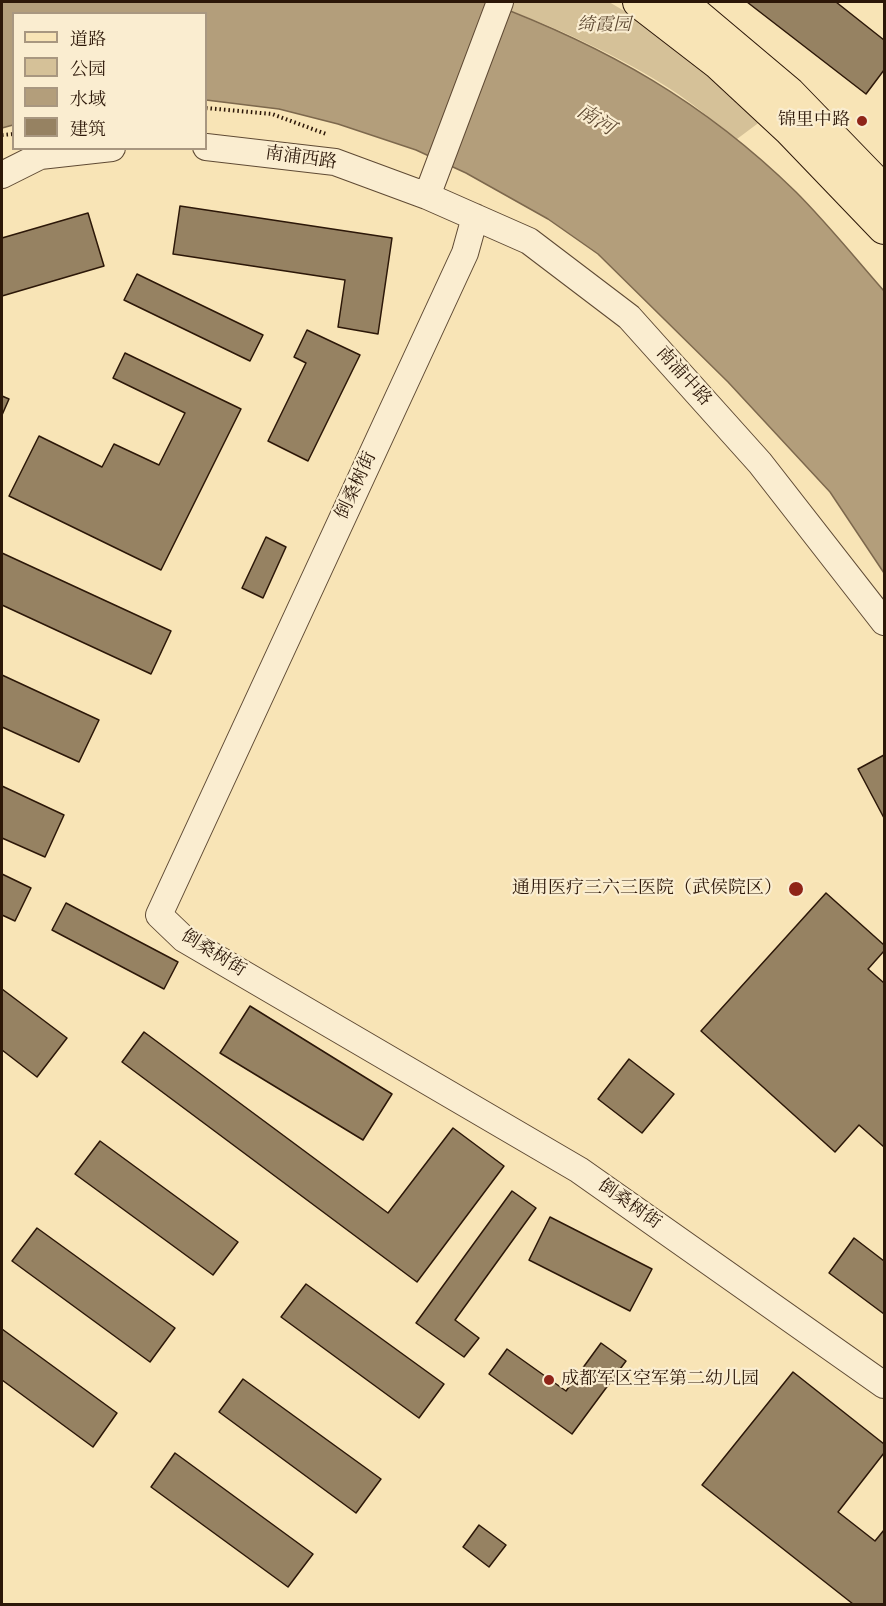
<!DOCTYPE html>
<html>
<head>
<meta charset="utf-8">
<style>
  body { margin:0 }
  #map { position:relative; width:886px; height:1606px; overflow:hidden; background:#f8e4b6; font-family:"IM FELL Double Pica","Noto Serif SC",serif }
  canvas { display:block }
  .frame { position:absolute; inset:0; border:3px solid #2c1708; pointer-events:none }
  .legend { position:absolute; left:12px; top:12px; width:195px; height:138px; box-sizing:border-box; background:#faedd0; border:2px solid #a89780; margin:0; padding:8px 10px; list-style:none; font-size:18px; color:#2c1708 }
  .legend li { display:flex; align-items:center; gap:12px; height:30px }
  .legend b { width:30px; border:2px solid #a89780 }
</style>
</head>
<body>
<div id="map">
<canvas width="886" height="1606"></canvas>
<div class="frame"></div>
<ul class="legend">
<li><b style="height:8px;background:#f8e4b6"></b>道路</li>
<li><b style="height:16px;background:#d5c198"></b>公园</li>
<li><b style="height:16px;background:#b39e7b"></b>水域</li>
<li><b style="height:16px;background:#968262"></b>建筑</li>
</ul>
</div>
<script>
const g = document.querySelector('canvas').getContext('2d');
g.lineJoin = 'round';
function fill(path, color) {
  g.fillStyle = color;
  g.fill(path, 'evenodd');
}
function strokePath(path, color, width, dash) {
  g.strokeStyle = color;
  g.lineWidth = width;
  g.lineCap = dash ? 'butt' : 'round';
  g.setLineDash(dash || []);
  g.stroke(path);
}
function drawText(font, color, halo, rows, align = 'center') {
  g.font = font + ' "IM FELL Double Pica","Noto Serif SC",serif';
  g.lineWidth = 4.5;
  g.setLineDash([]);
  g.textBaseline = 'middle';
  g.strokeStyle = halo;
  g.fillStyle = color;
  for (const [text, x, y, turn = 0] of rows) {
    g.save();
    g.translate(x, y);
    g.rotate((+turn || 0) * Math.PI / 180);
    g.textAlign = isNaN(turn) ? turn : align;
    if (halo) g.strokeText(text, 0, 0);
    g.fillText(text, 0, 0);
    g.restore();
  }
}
const green = new Path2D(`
  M487 2H609L686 47 765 118 737 139C717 124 698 108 678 94 619 55 553 26 487 2Z`);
const water = new Path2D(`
  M2 2H487C607 47 704 102 796 192 827 223 855 258 884 291V573L830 492 728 382 598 254 548 219 466 173 416 150 338 124 279 109 206 100V14H14L13 125 2 128Z`);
const building = new Path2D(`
  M747 2H836L884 40V70L866 94Z
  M180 206 392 238 378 334 338 327 345 280 173 254Z
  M88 213 104 266 2 296V238Z
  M137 274 263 335 250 361 124 300Z
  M307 330 360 355 308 461 268 441 306 363 294 357Z
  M125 353 241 409 161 570 9 496 39 436 102 467 114 444 159 465 185 413 113 378Z
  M2 396 9 399 2 415Z
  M266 537 286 547 263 598 242 588Z
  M2 553 171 631 151 674 2 605Z
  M2 675 99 720 79 762 2 727Z
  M884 755V818L858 769Z
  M2 786 64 815 45 857 2 838Z
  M2 874 31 888 15 921 2 915Z
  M826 893 884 945V951L868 969 884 983V1147L859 1125 835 1152 701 1031Z
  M66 903 178 962 164 989 52 930Z
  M2 989 67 1038 37 1077 2 1050Z
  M250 1006 392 1094 363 1140 220 1053Z
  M144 1032 388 1213 453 1128 504 1166 417 1282 122 1062Z
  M629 1059 674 1094 642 1133 598 1099Z
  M100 1141 238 1242 213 1275 75 1174Z
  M512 1191 536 1208 455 1320 479 1338 464 1357 416 1323Z
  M550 1217 652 1269 630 1311 529 1260Z
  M37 1228 175 1328 150 1362 12 1261Z
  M854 1238 884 1261V1314L829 1273Z
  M306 1284 444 1384 419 1418 281 1317Z
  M2 1329 117 1413 93 1447 2 1380Z
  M601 1343 626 1361 572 1434 489 1374 507 1349 566 1391Z
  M793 1372 884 1444V1453L838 1512 875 1541 884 1530V1604H853L702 1485Z
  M243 1379 381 1479 356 1513 219 1412Z
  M175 1453 313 1554 288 1587 151 1487Z
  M479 1525 506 1545 489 1567 463 1547Z`);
const path = new Path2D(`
  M206 108 272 114 326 134
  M2 135 14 134`);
const minor = new Path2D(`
  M206 147 335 162 427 196 529 241 629 317 760 463 884 622
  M2 175 40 156 112 148
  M427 196 500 2
  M475 217 465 253 159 915 184 939 579 1170 884 1385`);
const major = new Path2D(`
  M639 2 718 63 789 129 884 228
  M681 2 789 93 884 191`);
const markers = [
  [862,121,6,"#8f2418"],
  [796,889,8,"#8f2418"],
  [549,1380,6,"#8f2418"]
];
const parkNames = [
  ["绮霞园",604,26]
];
const poiNames = [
  ["锦里中路",850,121],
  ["通用医疗三六三医院（武侯院区）",782,889],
  ["成都军区空军第二幼儿园",561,1380,"left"]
];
const streetNames = [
  ["南浦西路",301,159,8],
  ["南浦中路",683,377,48],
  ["倒桑树街",357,486,-65],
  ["倒桑树街",213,954,32],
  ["倒桑树街",629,1205,35]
];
const waterNames = [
  ["南河",595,121,32]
];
fill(green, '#d5c198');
fill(water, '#b39e7b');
strokePath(water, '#7d684d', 1.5);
fill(building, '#968262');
strokePath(building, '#2c1708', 1.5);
strokePath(minor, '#5f4a34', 28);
strokePath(major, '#2c1708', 34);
strokePath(path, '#2c1708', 4, [1.5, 3]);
strokePath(minor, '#faedd0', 26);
strokePath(major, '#f8e4b6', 32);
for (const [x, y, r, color] of markers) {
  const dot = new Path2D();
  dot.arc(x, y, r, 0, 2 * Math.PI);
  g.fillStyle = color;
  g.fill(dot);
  strokePath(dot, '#faedd0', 2);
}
drawText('italic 18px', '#5f4a33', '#faedd0', parkNames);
drawText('18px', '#2c1708', '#faedd0', poiNames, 'right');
drawText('18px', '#2c1708', '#faedd0', streetNames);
drawText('italic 20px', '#624d36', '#faedd0', waterNames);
</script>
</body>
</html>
